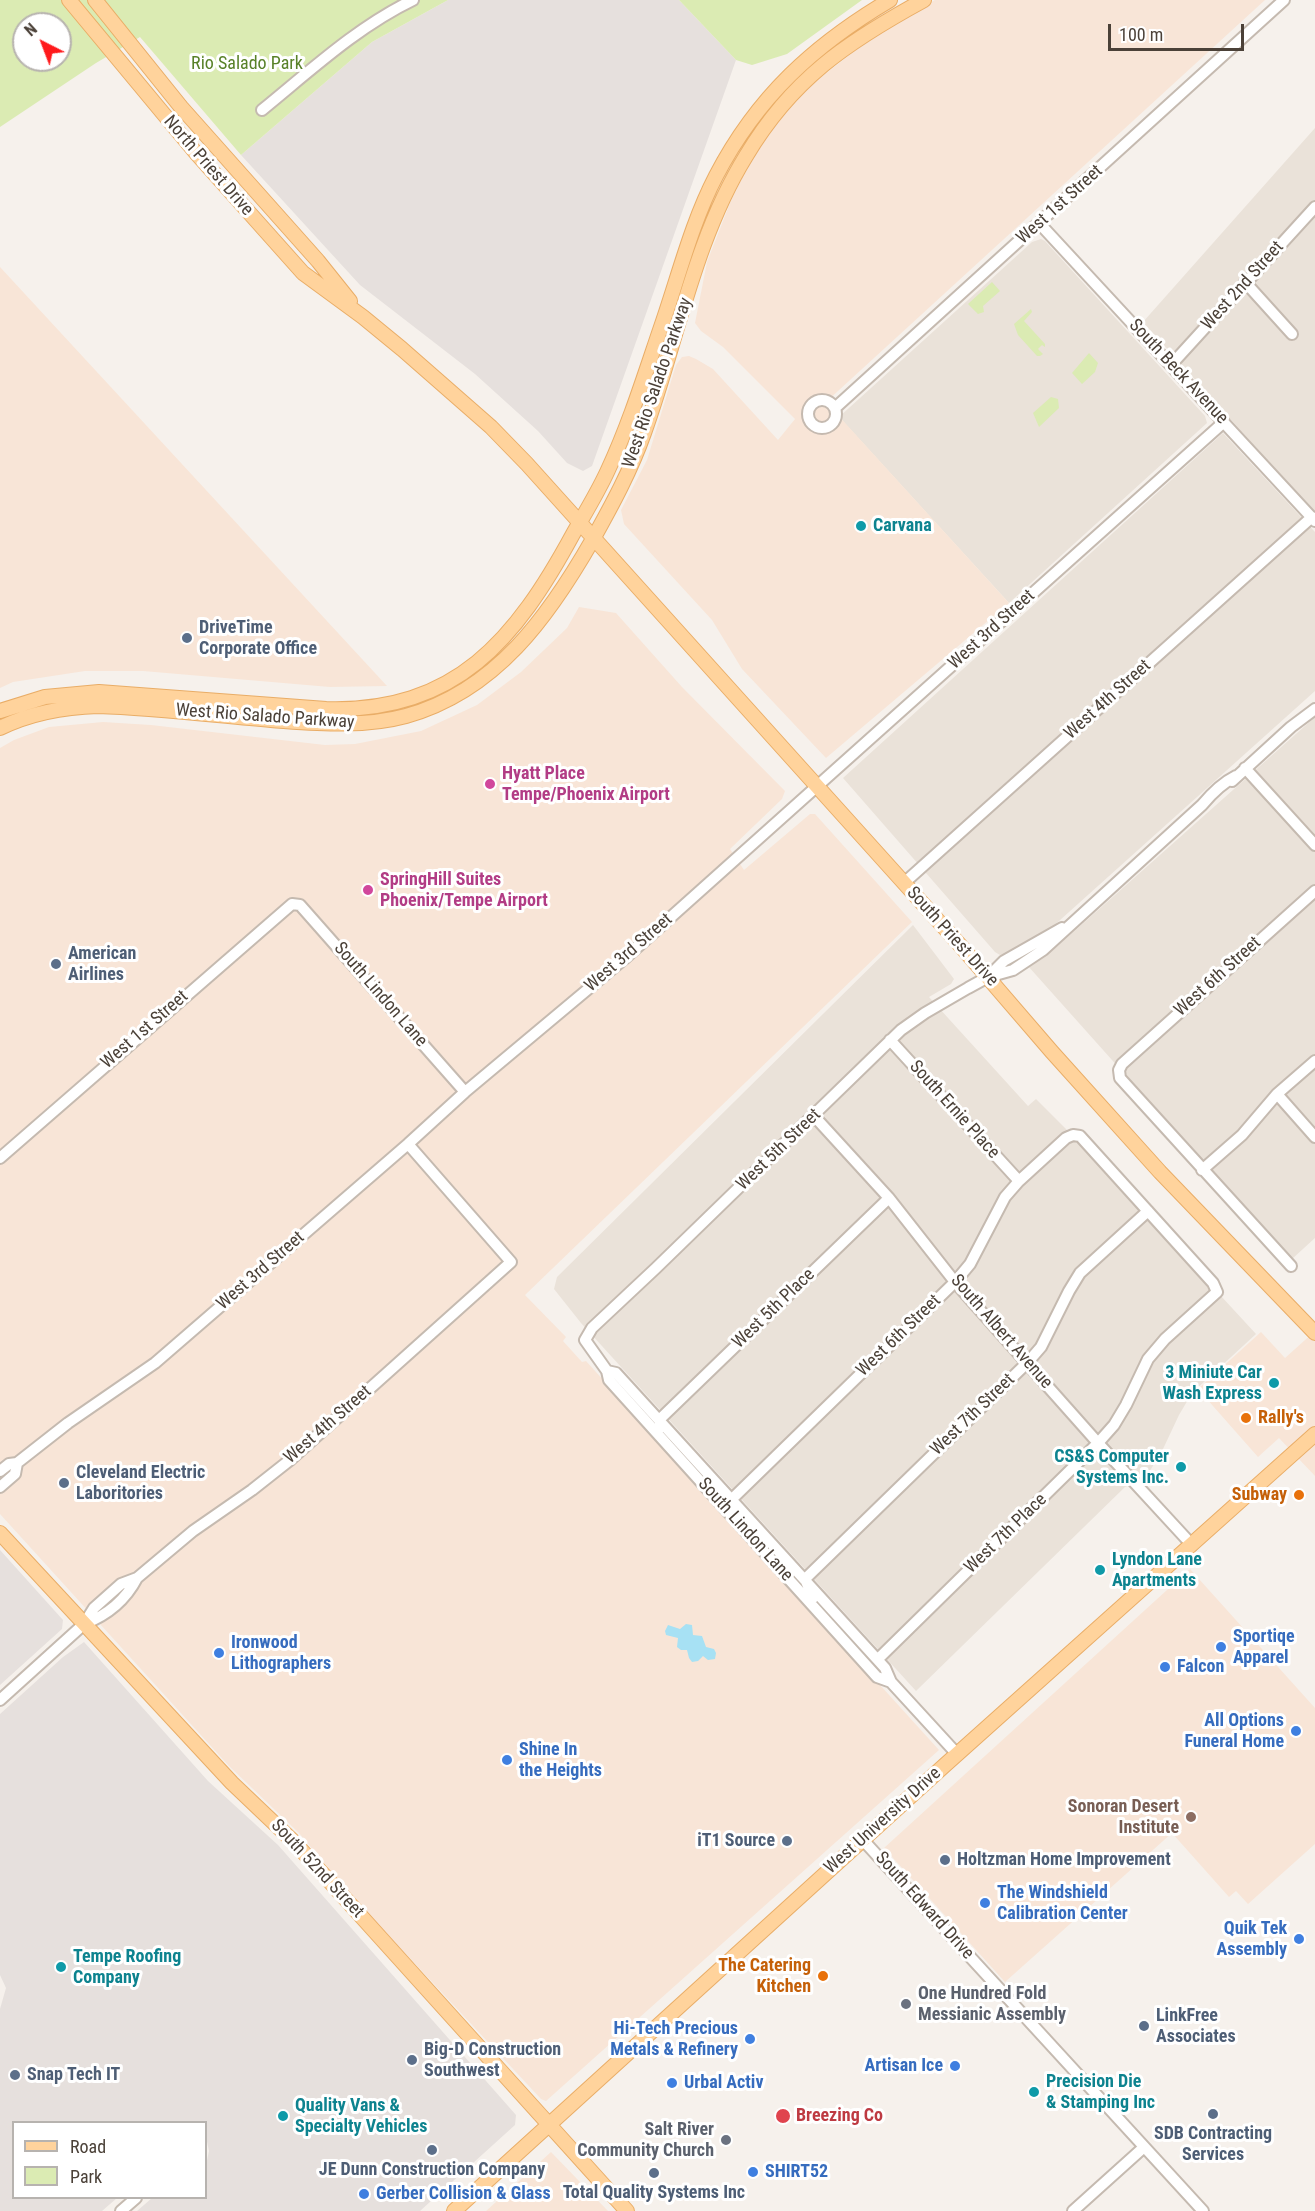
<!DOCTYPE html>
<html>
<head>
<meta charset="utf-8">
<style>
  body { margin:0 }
  #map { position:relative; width:1315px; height:2211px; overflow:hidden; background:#f6f1ec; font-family:"Roboto Condensed",sans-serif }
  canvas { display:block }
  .legend { position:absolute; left:12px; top:2121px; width:195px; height:78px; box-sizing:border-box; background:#fff; border:2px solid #b7b3af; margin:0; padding:8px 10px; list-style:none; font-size:18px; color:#4b4138 }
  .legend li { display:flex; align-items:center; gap:12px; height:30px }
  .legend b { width:30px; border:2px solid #b7b3af }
  .north { position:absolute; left:12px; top:12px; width:60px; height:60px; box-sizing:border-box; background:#fff; border:2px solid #b7b3af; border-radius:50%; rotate:318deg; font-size:16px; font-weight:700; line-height:24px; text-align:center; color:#4b4138 }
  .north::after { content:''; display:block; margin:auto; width:21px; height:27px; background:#ff1a1c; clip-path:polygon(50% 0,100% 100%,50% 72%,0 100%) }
  .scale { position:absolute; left:1108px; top:24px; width:136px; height:27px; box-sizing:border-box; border:3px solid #4b4138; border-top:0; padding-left:8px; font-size:18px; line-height:21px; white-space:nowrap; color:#4b4138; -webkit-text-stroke:4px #fff; paint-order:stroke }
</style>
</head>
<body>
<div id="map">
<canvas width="1315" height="2211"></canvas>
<ul class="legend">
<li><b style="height:8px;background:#ffd39c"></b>Road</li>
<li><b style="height:16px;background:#dbebb3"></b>Park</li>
</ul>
<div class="north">N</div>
<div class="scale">100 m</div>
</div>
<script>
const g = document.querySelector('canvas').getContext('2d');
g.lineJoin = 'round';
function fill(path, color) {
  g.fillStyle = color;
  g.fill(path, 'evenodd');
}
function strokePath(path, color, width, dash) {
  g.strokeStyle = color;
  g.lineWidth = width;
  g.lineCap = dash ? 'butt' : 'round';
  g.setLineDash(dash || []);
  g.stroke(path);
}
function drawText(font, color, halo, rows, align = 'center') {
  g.font = font + ' "Roboto Condensed",sans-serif';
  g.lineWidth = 6;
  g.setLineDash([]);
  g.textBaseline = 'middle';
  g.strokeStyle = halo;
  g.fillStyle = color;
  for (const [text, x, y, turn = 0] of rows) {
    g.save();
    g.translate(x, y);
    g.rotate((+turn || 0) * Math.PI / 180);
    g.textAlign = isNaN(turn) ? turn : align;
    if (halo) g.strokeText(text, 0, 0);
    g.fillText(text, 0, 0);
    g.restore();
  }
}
const residential = new Path2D(`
  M1315 128V513L1143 322Z
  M1041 239 1045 241 1205 416 1207 423 1009 603 839 417 1032 242Z
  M1223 433 1315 532V691L1049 930 1008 954 1000 955 995 952 843 778Z
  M1315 717V1238L1292 1259 1288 1257 1028 966 1052 951Z
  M913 925 954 979 951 984 929 997 1028 1106 1036 1099 1080 1143 1256 1334 1192 1393 1179 1415 1163 1449 1145 1479 1125 1487 916 1691 581 1323 554 1289 557 1277Z`);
const commercial = new Path2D(`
  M935 0H1265L826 402 1009 603 826 758 742 669 712 620 624 524 621 510 647 460 676 365 682 357 689 356 696 359 713 369 778 440 795 419 723 347 701 331 695 323 707 262 730 203 749 163 787 109 816 81 856 50 908 15Z
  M0 267 387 686 330 687 143 671H85L13 682 0 688Z
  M579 607 616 613 682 687 785 791 782 799 730 849 744 870 810 814H815L912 922 525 1295 566 1337 563 1341 582 1362 586 1361 939 1750 546 2101 541 2099 350 1894 299 1833 229 1766 0 1514V748L14 740 49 727 103 722 151 725 325 745 355 744 421 731 477 705 521 672 567 628Z
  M1315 1331V1476L1279 1438 1258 1457 1198 1389 1261 1332 1285 1358Z
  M1190 1569 1315 1708V1844L1248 1904 1236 1891 1229 1897 1172 1833 1005 1982 884 1848Z
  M551 2152 608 2211H486Z`);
const industrial = new Path2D(`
  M448 0H679L736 60 592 466 583 471 567 463 538 431 475 374 360 285 241 155 372 42Z
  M0 1550 63 1620 62 1629 0 1685Z
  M84 1642 208 1781 278 1845 516 2115 515 2125 420 2211H137L152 2198H206V2165L209 2151 206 2137V2122H14V2198H117L102 2211H0V2009L6 1988 0 1975V1714L63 1657Z`);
const green = new Path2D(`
  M0 0H448L372 42 241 155 140 37 96 63 0 127ZM24 24H60V60H24Z
  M679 0H862L787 54 752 65 736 60Z
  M992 282 1000 291 983 306 984 312 978 314 968 304Z
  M1031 309 1032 312 1024 321 1045 344V347L1042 345 1038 349 1043 354 1040 356H1037L1018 335 1014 324Z
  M1089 353 1098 363 1095 372 1082 384 1072 373Z
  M1051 397 1058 399 1059 408 1039 427 1033 413Z`);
const water = new Path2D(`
  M686 1624 692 1625 693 1635 702 1636 706 1647 714 1649 716 1653 715 1659 708 1660 703 1656 698 1661 692 1662 689 1658 687 1650H681L677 1647 678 1638 666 1635 665 1631 668 1625 680 1629Z`);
const minor = new Path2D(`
  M262 110C310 71 357 27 413 0
  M1040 224 1315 521
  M1245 282 1292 334
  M1171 365 1315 207
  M808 414a14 14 0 1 1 28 0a14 14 0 1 1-28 0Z
  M835 408 1284 0
  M1245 768 1315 845
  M1232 781 1291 727 1315 709
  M904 883 1312 517
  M990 975 1004 961 1062 928
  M890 1040 1019 1181
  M1277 1094 1315 1137
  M814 1116 889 1198 955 1282 1098 1443 1192 1545
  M0 1158 292 904 300 905 465 1092
  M1202 1170 1242 1135 1277 1094 1315 1061
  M1291 1266 1120 1078 1119 1070 1122 1064 1315 891
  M607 1371 616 1373 885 1668 891 1682 957 1754
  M662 1427 659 1420 889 1198
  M0 1471 9 1464 17 1463 68 1423 155 1363 408 1144 465 1092 624 959 1224 422
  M0 1487 15 1474 17 1463
  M740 1518 732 1499 955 1282 970 1264 1005 1197 1019 1181 1066 1138 1073 1135 1080 1136 1184 1251 1213 1283 1217 1292 1165 1339 1148 1359 1126 1405 1114 1425 1098 1443 878 1659
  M813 1598 805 1579 1028 1362 1041 1347 1069 1291 1080 1273 1148 1211
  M84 1624C108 1615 125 1601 137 1578
  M891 1682 877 1677 609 1380 607 1371 585 1340 592 1328 656 1268 901 1030 925 1013 968 988 988 977 1013 970 1043 950 1202 805C1212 793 1222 783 1236 776
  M0 1700 84 1624 94 1608 121 1584 137 1578 193 1531 252 1490 290 1460 511 1262 408 1144
  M863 1840 1203 2211
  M121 2211 136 2198
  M1073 2211 1143 2148`);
const major = new Path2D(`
  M69 0 196 153 303 273 363 317 402 349 491 427 527 464 959 944 1052 1052 1160 1172 1315 1333
  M95 0 181 107 318 261 350 301
  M0 711 45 697 99 692 326 709C456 713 516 639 573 534 585 513 598 492 608 470 629 425 644 377 660 330 678 279 691 224 716 176 757 97 814 45 890 0
  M0 728C31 713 64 707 98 706 156 708 213 715 271 720 315 723 362 728 406 716 496 691 549 616 593 539 612 505 631 470 644 433 677 342 694 240 746 156 792 79 847 42 924 0
  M0 1533 232 1783 295 1843 627 2211
  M454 2211 945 1765 1315 1434`);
const markers = [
  [861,526,6,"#0f9aa8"],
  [187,638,6,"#5c6f8a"],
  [490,784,6,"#d1479c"],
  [368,890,6,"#d1479c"],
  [56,964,6,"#5c6f8a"],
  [1274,1383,6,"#0f9aa8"],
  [1246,1418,6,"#e8710a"],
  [1181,1467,6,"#0f9aa8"],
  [64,1483,6,"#5c6f8a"],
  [1299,1495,6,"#e8710a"],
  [1100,1570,6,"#0f9aa8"],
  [1221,1647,6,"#3f7fe0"],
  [219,1653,6,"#3f7fe0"],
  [1165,1667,6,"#3f7fe0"],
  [1296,1731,6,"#3f7fe0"],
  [507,1760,6,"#3f7fe0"],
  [1191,1817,6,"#8d6e63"],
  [787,1841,6,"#5c6f8a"],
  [945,1860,6,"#5c6f8a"],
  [985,1903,6,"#3f7fe0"],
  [1299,1939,6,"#3f7fe0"],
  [61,1967,6,"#0f9aa8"],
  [823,1976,6,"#e8710a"],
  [906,2004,6,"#6b7280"],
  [1144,2026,6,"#5c6f8a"],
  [750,2039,6,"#3f7fe0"],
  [412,2060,6,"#5c6f8a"],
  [955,2066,6,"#3f7fe0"],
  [15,2075,6,"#5c6f8a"],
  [672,2083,6,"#3f7fe0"],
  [1034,2092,6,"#0f9aa8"],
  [1213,2114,6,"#5c6f8a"],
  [283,2116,6,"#0f9aa8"],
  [783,2116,8,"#e0444e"],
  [726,2140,6,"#6b7280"],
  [432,2150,6,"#5c6f8a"],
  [753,2172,6,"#3f7fe0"],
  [654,2173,6,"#5c6f8a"],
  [364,2194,6,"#3f7fe0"]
];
const parkNames = [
  ["Rio Salado Park",247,64]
];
const streetNames = [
  ["North Priest Drive",208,166,49],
  ["West 1st Street",1060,205,-42],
  ["West 2nd Street",1243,286,-48],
  ["South Beck Avenue",1178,372,47],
  ["West Rio Salado Parkway",658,383,-71],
  ["West 3rd Street",992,630,-42],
  ["West 4th Street",1108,700,-42],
  ["West Rio Salado Parkway",265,717,4],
  ["South Priest Drive",952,937,48],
  ["West 3rd Street",629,953,-41],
  ["West 6th Street",1218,977,-42],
  ["South Lindon Lane",380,995,49],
  ["West 1st Street",145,1030,-41],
  ["South Ernie Place",954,1110,48],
  ["West 5th Street",779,1150,-44],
  ["West 3rd Street",261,1271,-41],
  ["West 5th Place",774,1309,-44],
  ["South Albert Avenue",1001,1332,49],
  ["West 6th Street",899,1336,-44],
  ["West 7th Street",973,1415,-44],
  ["West 4th Street",328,1425,-41],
  ["South Lindon Lane",745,1530,48],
  ["West 7th Place",1006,1534,-44],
  ["West University Drive",883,1821,-42],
  ["South 52nd Street",317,1869,47],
  ["South Edward Drive",924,1906,48]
];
const cultureNames = [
  ["Carvana",873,526],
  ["3 Miniute Car",1262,1373,"right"],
  ["Wash Express",1262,1394,"right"],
  ["CS&S Computer",1169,1457,"right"],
  ["Systems Inc.",1169,1478,"right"],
  ["Lyndon Lane",1112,1560],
  ["Apartments",1112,1581],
  ["Tempe Roofing",73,1957],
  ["Company",73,1978],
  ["Precision Die",1046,2082],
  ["& Stamping Inc",1046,2103],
  ["Quality Vans &",295,2106],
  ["Specialty Vehicles",295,2127]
];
const serviceNames = [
  ["DriveTime",199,628],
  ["Corporate Office",199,649],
  ["American",68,954],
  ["Airlines",68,975],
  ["Cleveland Electric",76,1473],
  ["Laboritories",76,1494],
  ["iT1 Source",775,1841,"right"],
  ["Holtzman Home Improvement",957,1860],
  ["LinkFree",1156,2016],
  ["Associates",1156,2037],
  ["Big-D Construction",424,2050],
  ["Southwest",424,2071],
  ["Snap Tech IT",27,2075],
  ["SDB Contracting",1213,2134,"center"],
  ["Services",1213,2155,"center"],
  ["JE Dunn Construction Company",432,2170,"center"],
  ["Total Quality Systems Inc",654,2193,"center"]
];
const hotelNames = [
  ["Hyatt Place",502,774],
  ["Tempe/Phoenix Airport",502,795],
  ["SpringHill Suites",380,880],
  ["Phoenix/Tempe Airport",380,901]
];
const foodNames = [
  ["Rally's",1258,1418,"left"],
  ["Subway",1287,1495],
  ["The Catering",811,1966],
  ["Kitchen",811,1987]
];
const shopNames = [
  ["Sportiqe",1233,1637],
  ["Apparel",1233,1658],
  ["Ironwood",231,1643],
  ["Lithographers",231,1664],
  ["Falcon",1177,1667],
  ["All Options",1284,1721,"right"],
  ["Funeral Home",1284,1742,"right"],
  ["Shine In",519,1750],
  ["the Heights",519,1771],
  ["The Windshield",997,1893],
  ["Calibration Center",997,1914],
  ["Quik Tek",1287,1929,"right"],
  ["Assembly",1287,1950,"right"],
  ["Hi-Tech Precious",738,2029,"right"],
  ["Metals & Refinery",738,2050,"right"],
  ["Artisan Ice",943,2066,"right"],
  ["Urbal Activ",684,2083],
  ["SHIRT52",765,2172],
  ["Gerber Collision & Glass",376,2194]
];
const educationNames = [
  ["Sonoran Desert",1179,1807],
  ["Institute",1179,1828]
];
const worshipNames = [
  ["One Hundred Fold",918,1994],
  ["Messianic Assembly",918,2015],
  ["Salt River",714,2130,"right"],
  ["Community Church",714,2151,"right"]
];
const healthNames = [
  ["Breezing Co",796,2116]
];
fill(residential, '#eae2d9');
fill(commercial, '#f8e5d7');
fill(industrial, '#e6e0dd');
fill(green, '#dbebb3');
fill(water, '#a7e1f4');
strokePath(minor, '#c5bab0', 14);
strokePath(major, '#e9ad67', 16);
strokePath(minor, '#fff', 10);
strokePath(major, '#ffd39c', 14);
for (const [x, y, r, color] of markers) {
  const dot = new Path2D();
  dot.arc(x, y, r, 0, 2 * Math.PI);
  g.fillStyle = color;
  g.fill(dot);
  strokePath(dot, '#fff', 2);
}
drawText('18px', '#588128', '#fff', parkNames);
drawText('18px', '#4b4138', '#fff', streetNames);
drawText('bold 18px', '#0d838f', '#fff', cultureNames, 'left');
drawText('bold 18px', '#4e5e75', '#fff', serviceNames, 'left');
drawText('bold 18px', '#b23c85', '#fff', hotelNames, 'left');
drawText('bold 18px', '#c56008', '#fff', foodNames, 'right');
drawText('bold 18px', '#366cbe', '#fff', shopNames, 'left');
drawText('bold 18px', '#785e54', '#fff', educationNames, 'right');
drawText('bold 18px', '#5b616d', '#fff', worshipNames, 'left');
drawText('bold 18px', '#be3a42', '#fff', healthNames, 'left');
</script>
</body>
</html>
